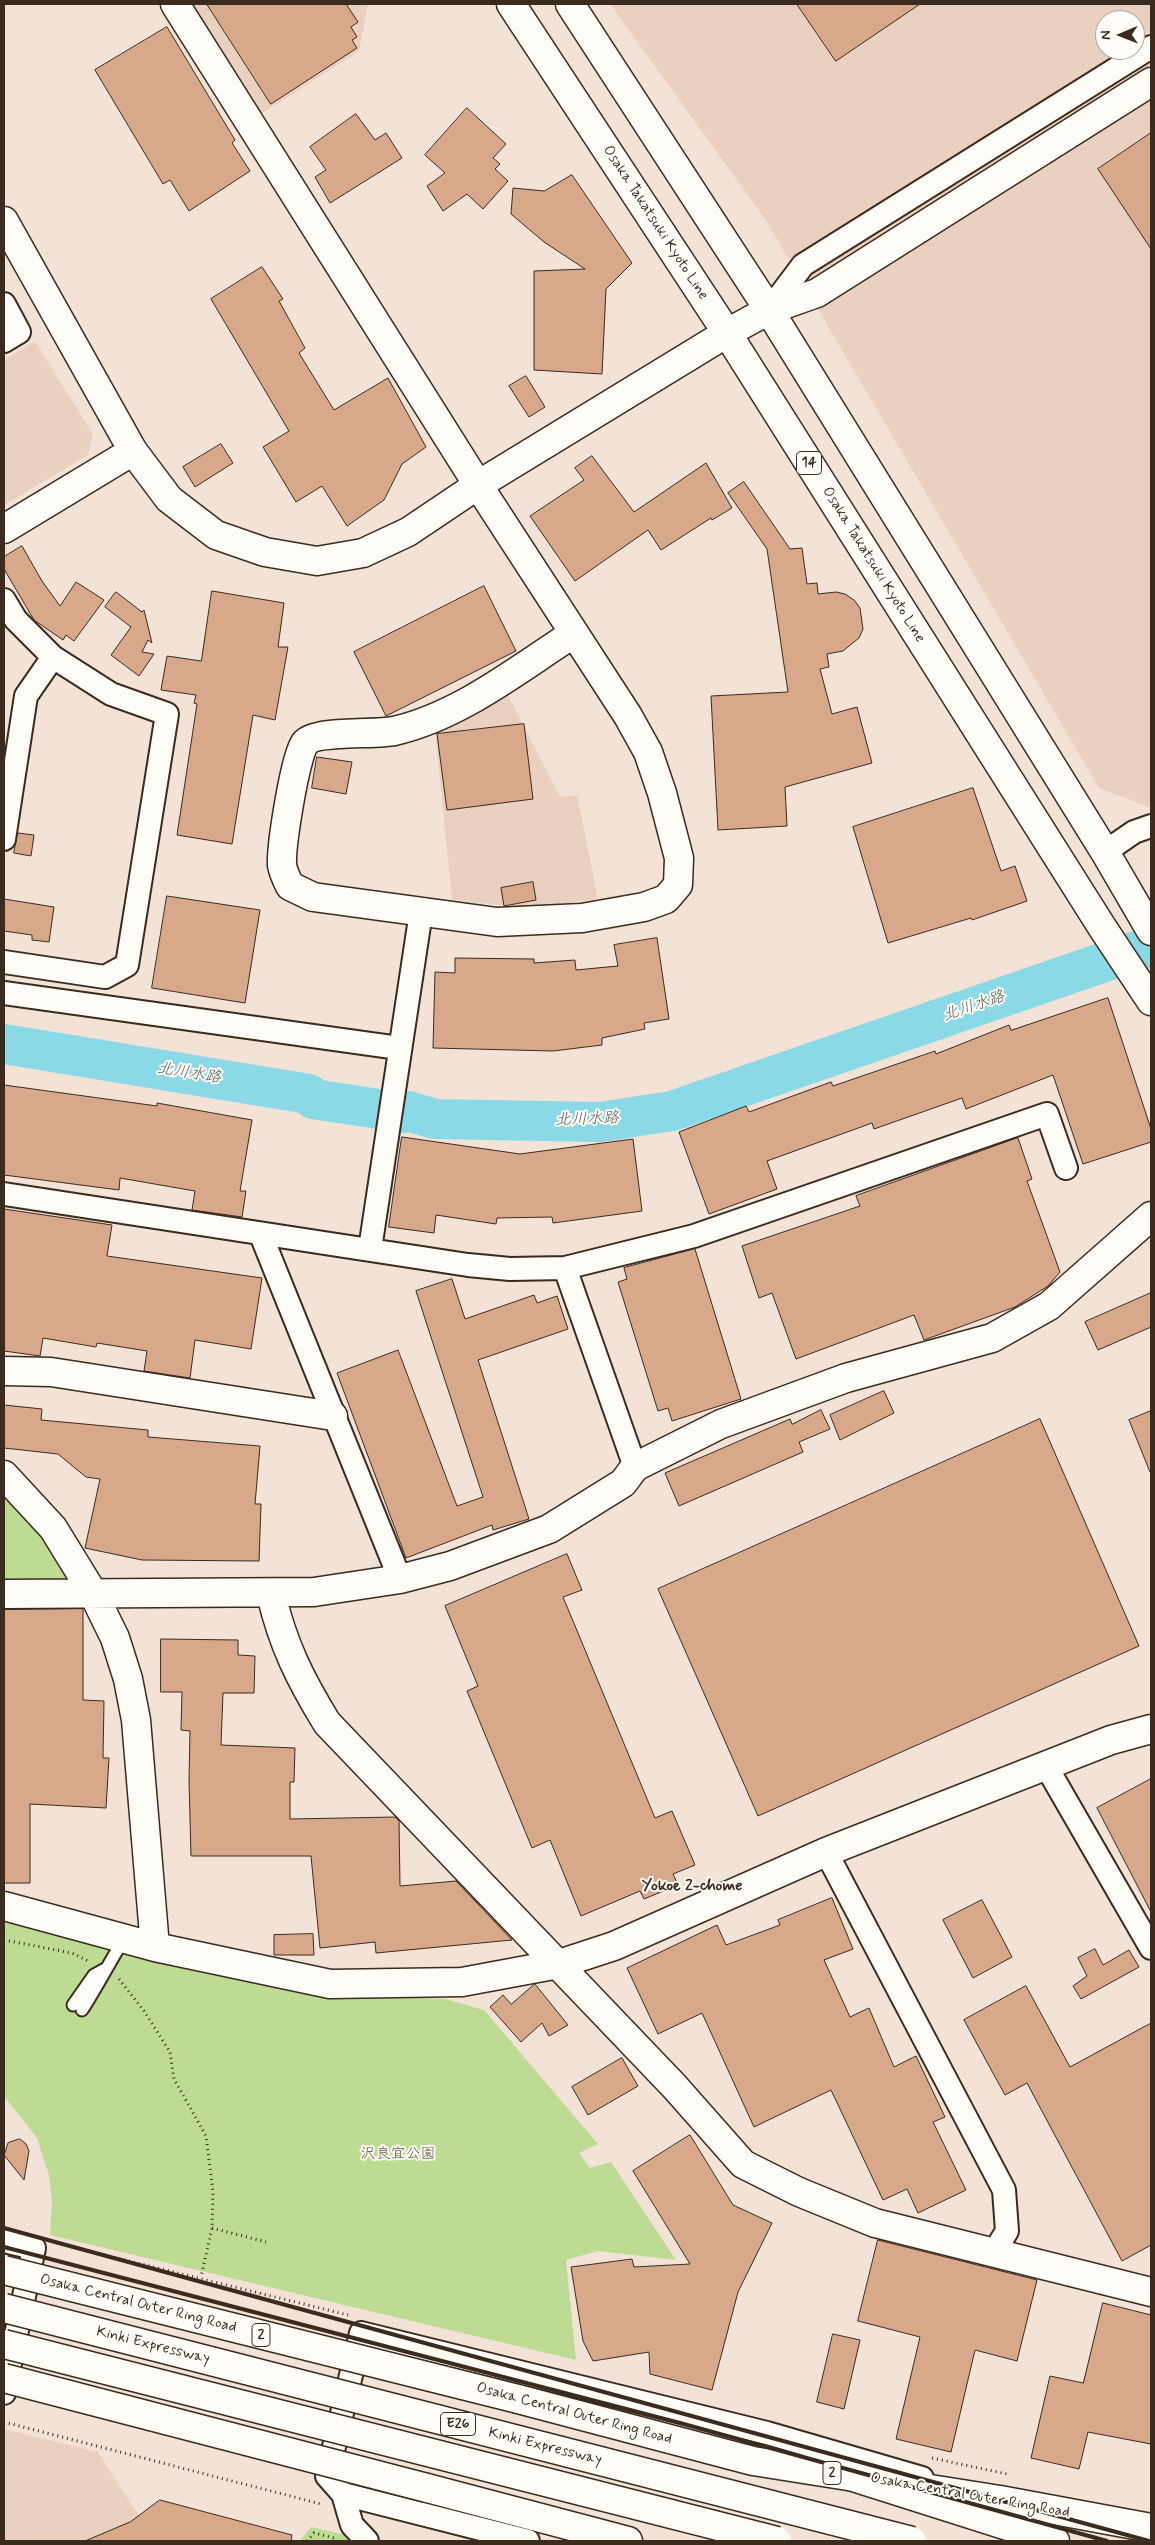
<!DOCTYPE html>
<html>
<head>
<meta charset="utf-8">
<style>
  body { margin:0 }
  #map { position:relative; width:1155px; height:2545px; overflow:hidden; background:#f2e3d6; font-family:Mynerve,sans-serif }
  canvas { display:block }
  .frame { position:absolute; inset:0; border:5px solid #3b2a1e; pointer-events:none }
  .north { position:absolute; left:1095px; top:10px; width:50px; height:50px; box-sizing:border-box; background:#fdfcf7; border:1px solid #afa8a0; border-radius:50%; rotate:269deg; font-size:14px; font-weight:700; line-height:20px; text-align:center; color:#3b2a1e }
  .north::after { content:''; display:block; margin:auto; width:18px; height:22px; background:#3b2a1e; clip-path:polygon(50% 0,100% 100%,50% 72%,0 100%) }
</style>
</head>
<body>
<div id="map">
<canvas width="1155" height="2545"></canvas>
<div class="frame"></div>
<div class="north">N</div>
</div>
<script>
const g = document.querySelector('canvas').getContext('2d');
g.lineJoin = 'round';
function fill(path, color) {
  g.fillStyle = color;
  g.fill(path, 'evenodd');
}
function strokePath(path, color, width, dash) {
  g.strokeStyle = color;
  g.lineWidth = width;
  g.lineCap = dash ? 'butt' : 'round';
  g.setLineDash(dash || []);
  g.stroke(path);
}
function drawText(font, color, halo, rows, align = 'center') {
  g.font = font + ' Mynerve,"Klee One",sans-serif';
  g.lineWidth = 4;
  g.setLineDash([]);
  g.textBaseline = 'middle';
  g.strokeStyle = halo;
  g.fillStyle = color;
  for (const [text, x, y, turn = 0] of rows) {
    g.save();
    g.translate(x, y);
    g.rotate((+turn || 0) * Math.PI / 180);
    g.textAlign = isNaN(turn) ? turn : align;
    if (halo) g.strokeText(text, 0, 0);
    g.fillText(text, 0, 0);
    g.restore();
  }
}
const built = new Path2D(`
  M192 4H368L359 51 260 115 189 6Z
  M610 4H1151V808L1099 788 765 219ZM1105 20H1135V50H1105Z
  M35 341 93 434 88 455 4 505V360Z
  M507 693 560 797 577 795 598 899 530 908 452 900 435 730Z
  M4 2429 98 2452 155 2541H4Z`);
const green = new Path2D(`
  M4 1494 25 1512 70 1571 66 1581 4 1580Z
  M4 1919 332 1995 445 1999 484 2010 598 2144 579 2153 590 2168 611 2162 676 2260 598 2251 566 2260 576 2360 50 2235 52 2201 49 2175 37 2138 4 2096Z
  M311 2527 351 2536 355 2541H300Z`);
const river = new Path2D(`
  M4 1044 309 1094 313 1099 404 1113 408 1111 435 1119 600 1122 672 1111 1151 946`);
const building = new Path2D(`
  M207 4H346L358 22 351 27 357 37 352 40 357 48 271 104Z
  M797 4H920L836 61Z
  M167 27 235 140 232 143 250 171 189 211 170 180 163 184 95 70Z
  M467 108 506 144 493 158 500 164 495 169 508 181 483 209 467 194 443 211 427 186 445 173 425 155Z
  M356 114 375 140 386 133 402 158 330 203 315 177 326 170 310 147Z
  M1151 133V249L1098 169Z
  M572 175 632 263 606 289 602 374 534 370V271L585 269 544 242 511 214 513 188 544 191Z
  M262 267 283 299 279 301 305 348 299 353 334 410 388 378 426 447 402 464 384 500 347 526 322 486 296 502 263 447 289 431 211 299Z
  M526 376 545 407 529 417 509 386Z
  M221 444 233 463 195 487 183 467Z
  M592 456 634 512 706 463 732 508 712 520 711 518 661 550 648 530 575 581 530 516 584 480 575 468Z
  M744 482 790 549 802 548 807 584 817 583 818 594 836 592 845 594 854 600 860 608 863 629 859 638 843 651 827 654 829 667 820 669 832 714 857 707 872 763 785 787 787 826 718 830 711 696 788 692 767 549 728 493Z
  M22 546 42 581 60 606 76 582 104 600 74 641 66 635 63 640 34 620 4 569V557Z
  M484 586 516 651 386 716 354 652Z
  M212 591 284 603 278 647H288L275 720 253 715 232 844 177 835 197 704 194 703 196 695 161 690 167 656 201 661Z
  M116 592 142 612 144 610 152 643 148 640 142 652 154 654 139 676 111 655 131 627 105 607Z
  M524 724 533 799 447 810 437 734Z
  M317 757 352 762 346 794 312 788Z
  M973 788 1001 871 1015 866 1027 901 972 920 971 918 888 943 853 827Z
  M18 833 34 835 31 856 14 853Z
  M533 882 536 900 504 906 501 888Z
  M167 896 260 910 245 1003 152 988Z
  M4 899 54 907 49 942 32 940V935L4 931Z
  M657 938 669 1019 644 1023 645 1029 602 1038V1045L553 1051 433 1048 435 972 455 973V958L534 959V963L575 960 576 970 618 966 614 945Z
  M1108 998 1151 1129V1142L1083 1164 1053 1075 966 1109 962 1098 874 1129 872 1123 767 1161 777 1189 709 1214 679 1132 746 1106 749 1112 831 1082 833 1086 935 1051 936 1054 1009 1025 1011 1030Z
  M4 1085 157 1106V1103L252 1120 240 1191H246L242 1217 192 1210 195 1191 120 1178 119 1190 4 1175Z
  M402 1137 520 1154 633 1139 642 1211 553 1223 552 1217 497 1218 496 1224 436 1215 434 1233 389 1227Z
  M1018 1138 1032 1179 1027 1181 1060 1272 1048 1286 1015 1307 924 1340 914 1315 796 1359 772 1293 759 1298 742 1246 860 1206 856 1196Z
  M4 1209 112 1225 107 1256 262 1278 251 1349 195 1340 190 1378 144 1371 147 1351 97 1343 96 1347 43 1338 40 1356 4 1351Z
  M695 1249 741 1399 672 1421 668 1408 658 1411 618 1282 627 1279 624 1268Z
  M452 1279 465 1319 534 1295 537 1303 557 1296 568 1329 478 1360 529 1519 493 1530 492 1525 406 1558 337 1373 398 1350 457 1506 483 1497 416 1291Z
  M1151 1293V1327L1098 1350 1085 1322Z
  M884 1391 894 1413 840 1440 830 1415Z
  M4 1405 42 1409 41 1420 148 1430V1437L260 1446 255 1504H261L259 1561 142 1560 85 1548 100 1479 86 1477 58 1454 4 1448Z
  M821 1410 830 1429 799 1442 803 1452 679 1506 665 1473 790 1419 792 1424Z
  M1151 1411V1472H1150L1129 1420Z
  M1040 1419 1139 1646 758 1816 658 1589Z
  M567 1554 582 1590 563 1597 655 1818 672 1811 695 1865 673 1874 678 1885 644 1899 640 1891 581 1916 550 1840 532 1848 467 1691 478 1686 445 1606Z
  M83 1609V1700L104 1701 103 1758H109L106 1808 30 1804V1883H4V1610Z
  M161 1639 238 1640V1655L255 1656 254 1693H223L221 1745 295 1748 294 1782H290V1819L395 1817 399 1821 400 1886 456 1881 512 1940 376 1953 375 1942 320 1948 311 1856H191L189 1780 190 1731 181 1730 182 1692H161Z
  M1151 1779V1912L1097 1808Z
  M832 1898 853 1949 824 1960 850 2017 869 2008 894 2067 916 2056 945 2117 933 2122 966 2190 918 2213 907 2189 883 2200 831 2090 754 2127 702 2013 658 2034 627 1968 717 1925 726 1945 780 1925 778 1920Z
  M982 1900 1012 1957 973 1978 943 1920Z
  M313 1934 314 1955H274V1935Z
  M1095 1949 1103 1965 1129 1950 1139 1967 1081 1999 1073 1986 1087 1976 1078 1958Z
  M535 1984 568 2025 549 2036 542 2023 521 2042 490 2007 503 1995 511 2004Z
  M1026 1986 1070 2067 1151 2023V2245L1122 2261 1027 2083 1005 2095 964 2020Z
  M622 2058 638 2086 588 2115 572 2087Z
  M690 2135 733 2205 772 2223 738 2292 712 2390 650 2374 649 2352 593 2361 583 2341 571 2267 632 2259 634 2267 690 2264 633 2171Z
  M20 2139 26 2144 29 2151 24 2180 4 2155 8 2143Z
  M878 2240 1037 2280 1017 2361 975 2350 951 2452 896 2439 920 2337 858 2321Z
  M1103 2303 1151 2315V2444L1088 2432 1079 2469 1031 2458 1050 2376 1083 2383Z
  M833 2334 860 2340 844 2409 817 2402Z
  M160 2500 292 2535 291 2541H85L130 2522Z`);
const path = new Path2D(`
  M4 1940 72 1953 88 1961
  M119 1979 144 2011 170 2052 174 2079 206 2136 213 2192 212 2228 201 2277
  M212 2228 266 2242
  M56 2243 348 2315
  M4 2422 321 2504
  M932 2458 1007 2474
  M307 2541 314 2533 334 2538`);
const service = new Path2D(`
  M73 2005 94 1975 105 1969
  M82 2010C97 1987 109 1963 124 1939`);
const minor = new Path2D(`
  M4 304 19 332 4 341
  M769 310 803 265 1151 47
  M4 600 16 620 53 657 111 694 167 714 127 965 105 977 4 962
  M4 839 26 696 53 657
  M1105 852 1134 832 1151 826
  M4 993 399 1048
  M4 1194 468 1265 510 1269 565 1268 694 1236 1047 1114 1066 1168
  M261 1235 400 1579
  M370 1249 421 912
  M565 1268 635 1467
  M1046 1766 1151 1948
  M826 1852 1004 2190 1007 2231 993 2254
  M4 2241 34 2248 4 2393
  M343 2494 352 2525 367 2541
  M528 2541 343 2494 327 2476 361 2333 767 2433 922 2478`);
const tertiary = new Path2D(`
  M175 4 478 485 628 716 648 752 662 793 679 858 678 885 666 899 644 907 582 918 497 922 313 897 290 886C287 880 283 872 282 865 281 846 295 756 305 743 316 730 375 735 394 731 460 716 518 669 573 634
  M4 221 133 451 169 499 216 535 265 552 317 561 363 553 408 532 478 485 727 333 769 310 817 293 1151 82
  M4 529 133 451
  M4 1371 51 1372 333 1416
  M4 1475 53 1528 93 1593 115 1638 128 1679 136 1720 155 1947
  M4 1594 314 1592 400 1579 450 1566 549 1529 623 1483 635 1467 721 1424 846 1378 992 1338 1049 1306 1151 1216
  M271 1594C283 1645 300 1679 327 1723L675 2087 743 2164 799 2192 875 2223 1151 2292
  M4 1906 155 1947 330 1984 462 1982 559 1964 614 1946 826 1852 1111 1740 1151 1729`);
const primary = new Path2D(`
  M511 4 727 333 1102 927 1151 1001
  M570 4 769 310 1105 852 1151 931
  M518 2399 753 2461 1000 2500 1151 2528
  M427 2488 628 2541`);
const motorway = new Path2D(`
  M850 2476 1055 2541`);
const rail = new Path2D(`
  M4 2228 1149 2541
  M4 2247 680 2423 1107 2541`);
const primaryBridge = new Path2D(`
  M4 2270 518 2399
  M4 2378 427 2488`);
const motorwayBridge = new Path2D(`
  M4 2308 912 2541
  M4 2344 777 2541`);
const shields = [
  [809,463,25],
  [261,2335,18],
  [458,2424,35],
  [832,2473,18]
];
const shieldNames = [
  ["14",809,463],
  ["2",261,2335],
  ["E26",458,2424],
  ["2",832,2473]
];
const streetNames = [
  ["Osaka Takatsuki Kyoto Line",655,223,57],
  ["Osaka Takatsuki Kyoto Line",873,565,58],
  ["Osaka Central Outer Ring Road",138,2304,14],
  ["Kinki Expressway",153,2346,14],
  ["Osaka Central Outer Ring Road",574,2414,15],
  ["Kinki Expressway",545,2447,14],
  ["Osaka Central Outer Ring Road",970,2496,10]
];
const parkNames = [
  ["沢良宜公園",398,2155]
];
const waterNames = [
  ["北川水路",974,1007,-19],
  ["北川水路",189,1074,9],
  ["北川水路",587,1120,-2]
];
const neighbourhoodNames = [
  ["Yokoe 2-chome",692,1887]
];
fill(built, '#ead1bf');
fill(green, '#bddb93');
strokePath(river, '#89d9e6', 40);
fill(building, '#d8a88a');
strokePath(building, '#3b2a1e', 1);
strokePath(service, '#3b2a1e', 15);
strokePath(minor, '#3b2a1e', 26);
strokePath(tertiary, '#3b2a1e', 31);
strokePath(primary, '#3b2a1e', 31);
strokePath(motorway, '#3b2a1e', 31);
strokePath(path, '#3b2a1e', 3, [1, 4]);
strokePath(service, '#fdfcf7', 11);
strokePath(minor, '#fdfcf7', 22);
strokePath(tertiary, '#fdfcf7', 28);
strokePath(primary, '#fdfcf7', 28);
strokePath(motorway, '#fdfcf7', 28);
strokePath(rail, '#3b2a1e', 4);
strokePath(primaryBridge, '#3b2a1e', 31, []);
strokePath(motorwayBridge, '#3b2a1e', 31, []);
strokePath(primaryBridge, '#fdfcf7', 28);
strokePath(motorwayBridge, '#fdfcf7', 28);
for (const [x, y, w] of shields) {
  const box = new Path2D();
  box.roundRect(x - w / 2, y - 11.5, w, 23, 4);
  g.fillStyle = '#fdfcf7';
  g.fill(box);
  strokePath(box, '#3b2a1e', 1);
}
drawText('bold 14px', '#3b2a1e', null, shieldNames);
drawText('15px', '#3b2a1e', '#fdfcf7', streetNames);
drawText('15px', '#5c563b', '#fdfcf7', parkNames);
drawText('italic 16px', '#525f5a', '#fdfcf7', waterNames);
drawText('bold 16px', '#3b2a1e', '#fdfcf7', neighbourhoodNames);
</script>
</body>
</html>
